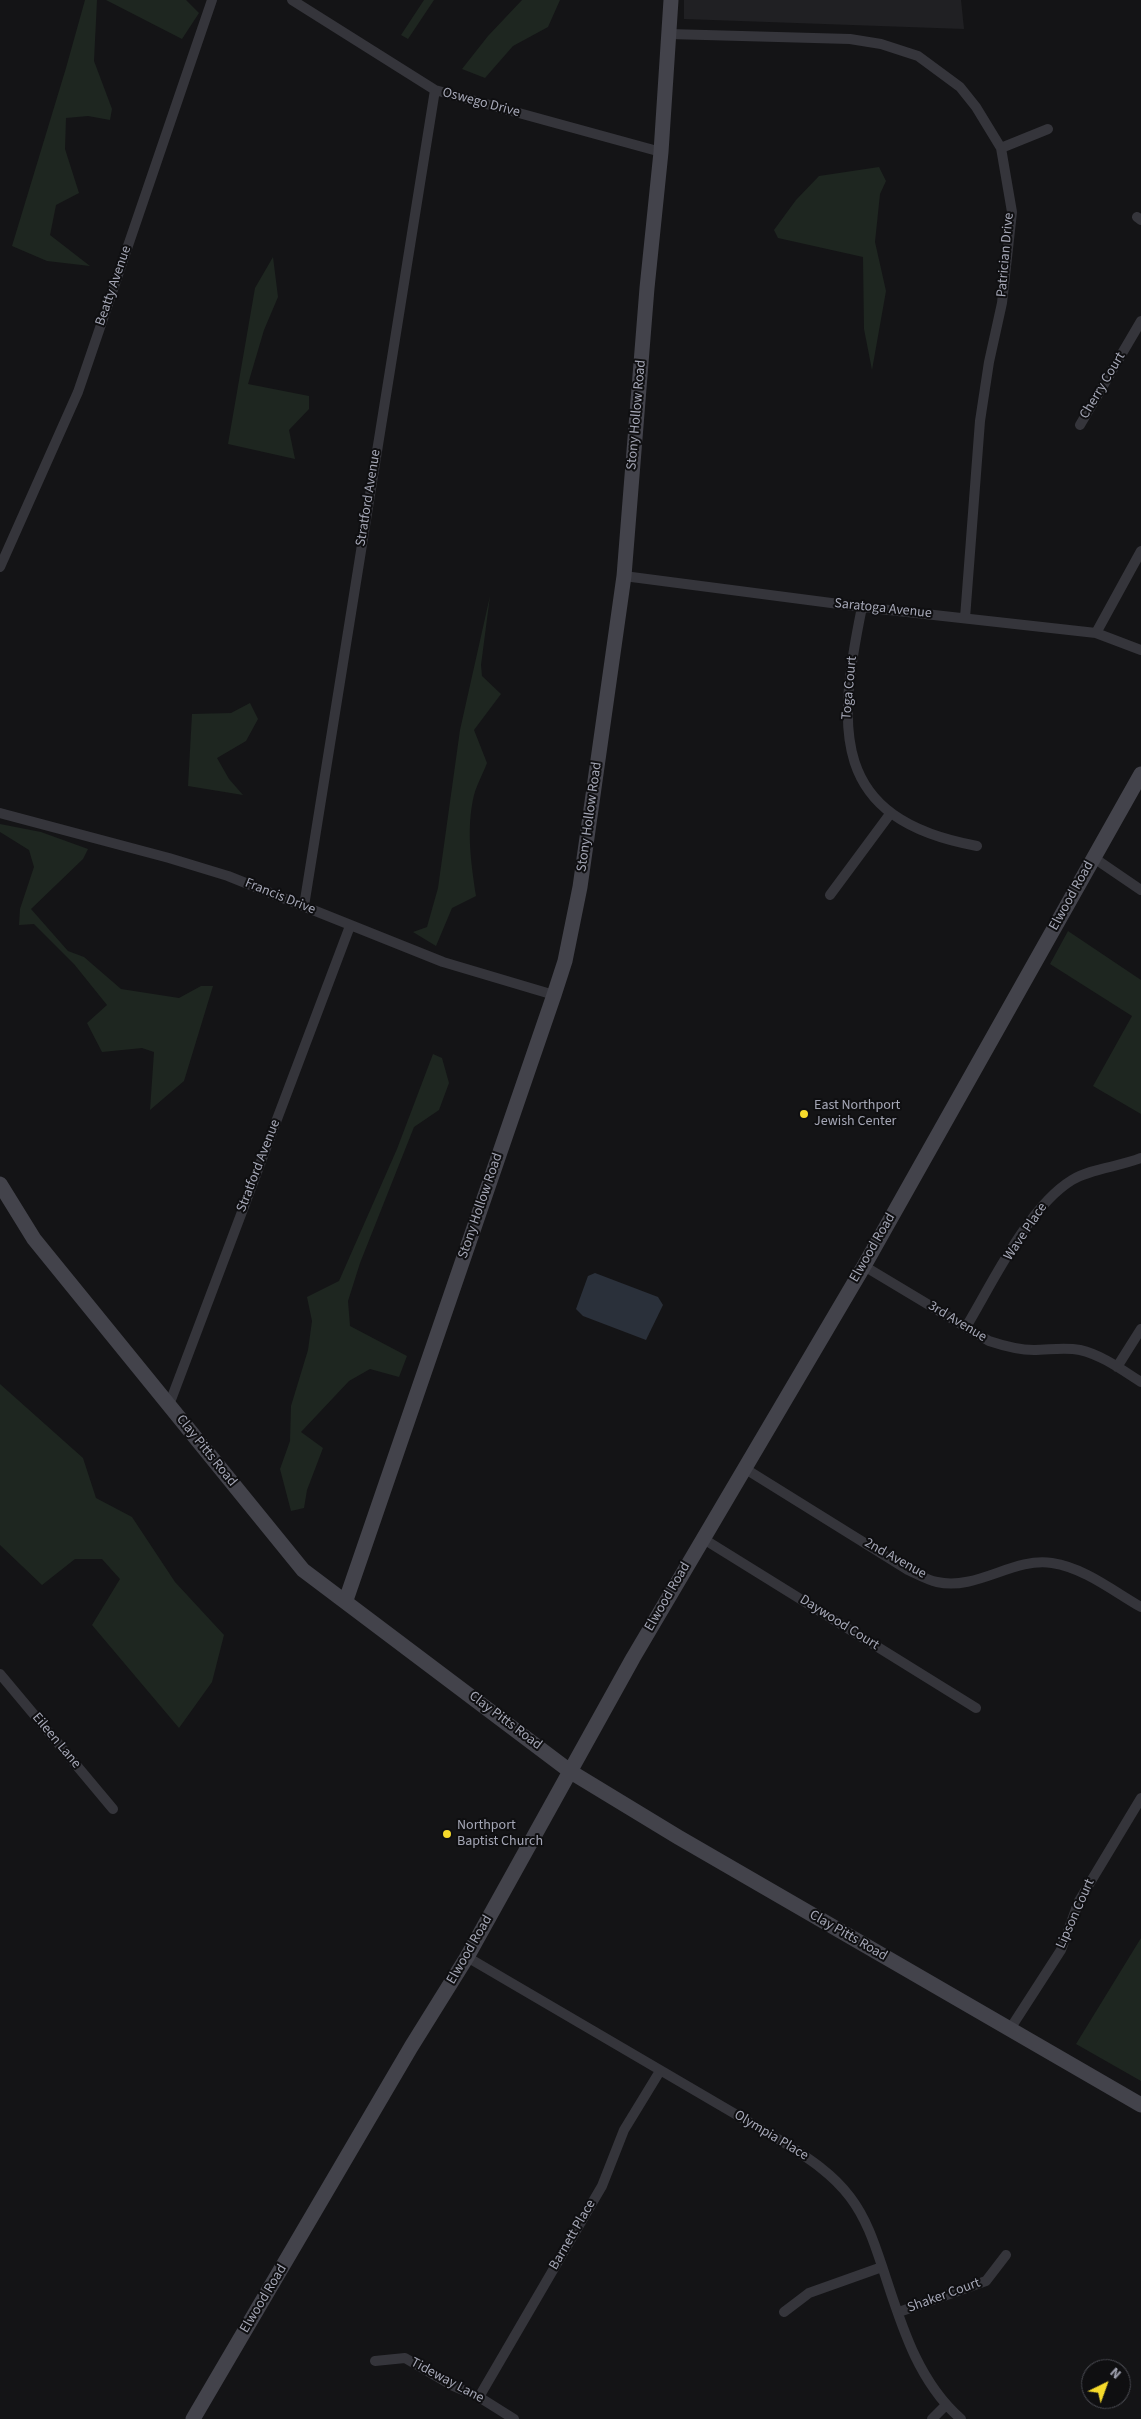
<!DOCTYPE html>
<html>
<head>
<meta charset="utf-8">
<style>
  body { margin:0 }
  #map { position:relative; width:1141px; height:2419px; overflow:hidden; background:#141416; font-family:"Source Sans 3",sans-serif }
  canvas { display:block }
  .north { position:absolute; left:1081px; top:2359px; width:50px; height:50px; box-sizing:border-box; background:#0f0f11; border:1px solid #4b4c53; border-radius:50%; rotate:42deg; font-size:14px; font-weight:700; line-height:20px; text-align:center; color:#a5a7b6 }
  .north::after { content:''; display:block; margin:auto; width:18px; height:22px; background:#f6da2b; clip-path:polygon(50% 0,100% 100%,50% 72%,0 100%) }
</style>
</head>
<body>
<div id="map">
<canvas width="1141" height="2419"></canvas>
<div class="north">N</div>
</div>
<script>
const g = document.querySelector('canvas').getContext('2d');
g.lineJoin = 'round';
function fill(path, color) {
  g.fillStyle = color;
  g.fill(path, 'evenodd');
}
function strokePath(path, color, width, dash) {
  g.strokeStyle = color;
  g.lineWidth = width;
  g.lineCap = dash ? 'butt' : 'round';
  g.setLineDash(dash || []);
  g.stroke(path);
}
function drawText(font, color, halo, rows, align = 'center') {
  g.font = font + ' "Source Sans 3",sans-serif';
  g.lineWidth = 4;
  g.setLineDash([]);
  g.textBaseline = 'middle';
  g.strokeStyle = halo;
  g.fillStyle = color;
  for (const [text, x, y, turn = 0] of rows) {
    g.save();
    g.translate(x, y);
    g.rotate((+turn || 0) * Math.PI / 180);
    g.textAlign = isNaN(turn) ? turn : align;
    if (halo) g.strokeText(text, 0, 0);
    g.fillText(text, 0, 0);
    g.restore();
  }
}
const built = new Path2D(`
  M684 0H961L964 29 684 19Z`);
const green = new Path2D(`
  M85 0H97L94 61 112 109 110 120 88 116 66 118 65 149 79 193 56 205 50 235 90 266 47 261 12 246 66 68Z
  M106 0H186L199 13 182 39Z
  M424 0H434L408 39 401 35Z
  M522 0H560L548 27 513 46 485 78 462 69 488 36Z
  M879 167 886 181 880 194 875 242 886 291 872 370 864 329 863 257 778 238 774 230 796 200 819 176Z
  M273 257 278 297 264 330 248 384 309 396V409L289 430 295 459 228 444 255 288Z
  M490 596 481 665 482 676 501 694 474 730 487 763C483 774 477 784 474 795 466 829 471 862 476 896L452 908 436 946 413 932 427 927 438 888 460 730Z
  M250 703 258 719 246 741 217 758 229 779 243 795 188 786 192 714 231 713Z
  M0 824 41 832 88 849 83 859 31 909 68 951 84 957 121 989 179 998 201 986H213L184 1081 150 1110 154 1052 142 1048 102 1052 87 1023 107 1005 74 964 34 924 19 925 20 909 34 867 29 850 0 832Z
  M1068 931 1141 980V1114L1093 1086 1132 1016 1050 964Z
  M433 1054 442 1058 449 1083 439 1110 414 1127 360 1263 348 1301 350 1326 407 1356 399 1377 370 1369 349 1381 301 1432 323 1448 307 1490 304 1508 291 1511 280 1469 290 1441 291 1406 308 1350 312 1321 307 1297 339 1281 397 1149Z
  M0 1384 83 1458 96 1498 132 1517 175 1582 224 1635 212 1682 179 1728 92 1625 120 1579 102 1559H75L42 1585 0 1545Z
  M1141 1938V2081L1076 2044Z`);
const water = new Path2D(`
  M595 1273 658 1297 663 1305 646 1340 583 1316 576 1309 588 1276Z`);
const street = new Path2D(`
  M292 0 435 90 661 152
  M669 34 850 39 881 44 918 56 960 87 976 107 1001 148 1012 212 1002 303 989 362 980 421 965 618
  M1001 148 1048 129
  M1137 217 1141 220
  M1080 425 1141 321
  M0 567 78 392 212 0
  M624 576 862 607 1096 633 1141 650
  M862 607C837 729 829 819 977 846
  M1096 633 1141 551
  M0 813 169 858 228 876 443 962 554 995
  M1094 858 1141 890
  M830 895 890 814
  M304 906 435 90
  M864 1266 989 1341C1004 1346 1018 1350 1034 1350 1049 1350 1064 1347 1080 1350 1102 1355 1122 1370 1141 1382
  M966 1327C993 1282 1028 1207 1072 1180 1092 1168 1119 1167 1141 1158
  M1117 1367 1141 1329
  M169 1405 350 926
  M744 1468 908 1570C917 1574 927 1580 937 1582 977 1591 1013 1557 1052 1563 1085 1568 1113 1591 1141 1607
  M702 1538 976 1708
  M0 1674 113 1809
  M467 1957 783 2142C808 2158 832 2173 850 2197 866 2218 874 2242 882 2266 900 2320 916 2380 961 2419
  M1010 2029 1061 1950 1079 1901 1141 1798
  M784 2312 809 2293 882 2267
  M899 2312 986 2281 1006 2255
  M375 2361 405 2358 453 2386 479 2397 514 2419
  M479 2397 602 2186 624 2130 660 2071
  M932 2419 945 2406`);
const secondary = new Path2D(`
  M0 1184 34 1239 303 1570 571 1772 678 1837 1141 2105
  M346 1600 554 995 565 961 580 887 624 576 647 288 661 152 671 0
  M193 2419 411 2047 467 1957 633 1658 864 1266 1141 774`);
const markers = [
  [804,1114,5,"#f6da2b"],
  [447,1834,5,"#f6da2b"]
];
const streetNames = [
  ["Oswego Drive",481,103,15],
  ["Patrician Drive",1006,255,-85],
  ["Beatty Avenue",114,286,-71],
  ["Cherry Court",1103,386,-59],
  ["Stony Hollow Road",637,415,-85],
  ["Stratford Avenue",369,498,-81],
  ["Saratoga Avenue",883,609,6],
  ["Toga Court",850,688,-85],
  ["Stony Hollow Road",590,817,-82],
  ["Elwood Road",1072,896,-61],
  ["Francis Drive",280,897,22],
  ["Stratford Avenue",259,1166,-69],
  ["Stony Hollow Road",481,1206,-71],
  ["Wave Place",1026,1232,-56],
  ["Elwood Road",873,1248,-60],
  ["3rd Avenue",957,1322,31],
  ["Clay Pitts Road",206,1451,51],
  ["2nd Avenue",895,1559,29],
  ["Elwood Road",668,1597,-60],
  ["Daywood Court",839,1623,32],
  ["Clay Pitts Road",505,1721,37],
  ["Eileen Lane",56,1741,50],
  ["Lipson Court",1076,1914,-66],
  ["Clay Pitts Road",848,1936,30],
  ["Elwood Road",470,1950,-60],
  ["Olympia Place",771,2136,31],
  ["Barnett Place",573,2235,-60],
  ["Shaker Court",944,2296,-20],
  ["Elwood Road",264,2299,-59],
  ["Tideway Lane",447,2381,28]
];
const poiNames = [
  ["East Northport",814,1106],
  ["Jewish Center",814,1122],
  ["Northport",457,1826],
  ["Baptist Church",457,1842]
];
fill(built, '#202023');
fill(green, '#1e2620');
fill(water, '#2a303a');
strokePath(street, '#35353b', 10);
strokePath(secondary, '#43434b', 15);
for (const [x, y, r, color] of markers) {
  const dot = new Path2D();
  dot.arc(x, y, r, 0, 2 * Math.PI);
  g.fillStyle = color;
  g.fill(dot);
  strokePath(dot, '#0f0f11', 2);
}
drawText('14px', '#a5a7b6', '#0f0f11', streetNames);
drawText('14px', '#a5a7b6', '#0f0f11', poiNames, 'left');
</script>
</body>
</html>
